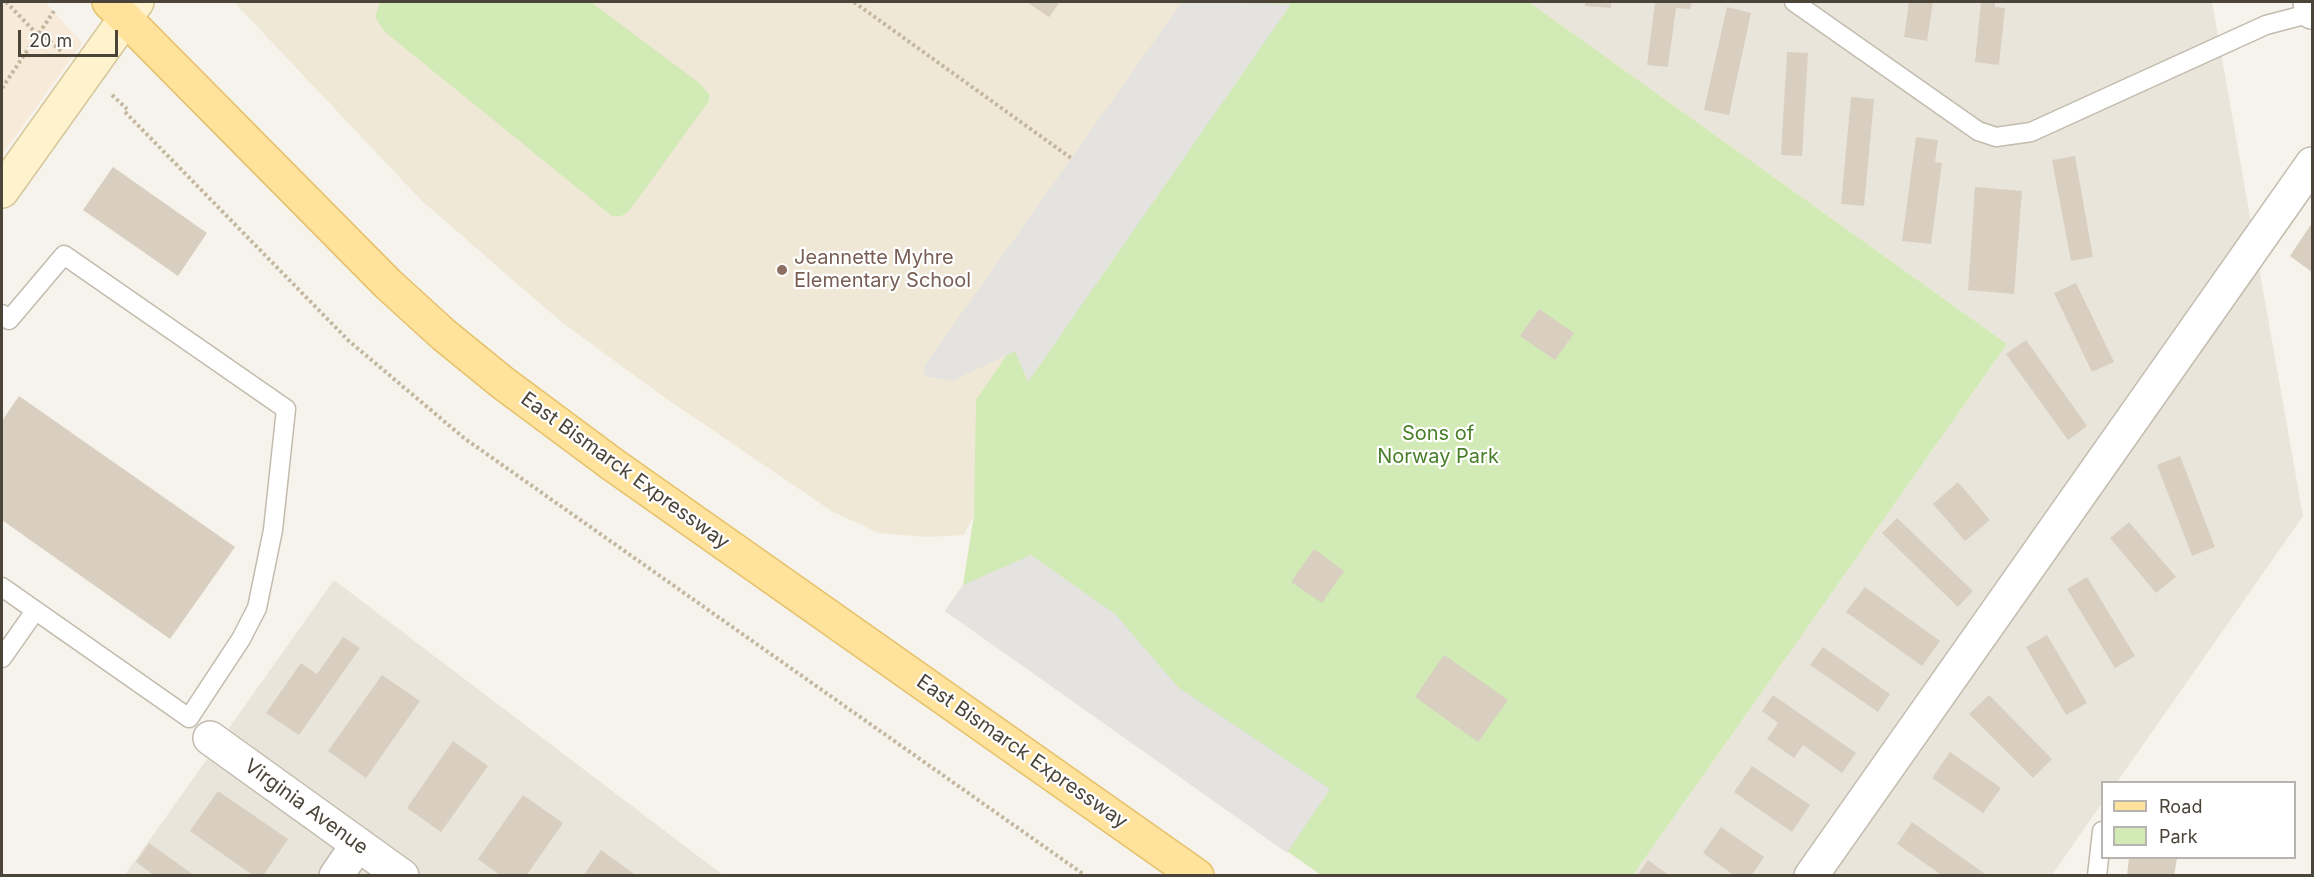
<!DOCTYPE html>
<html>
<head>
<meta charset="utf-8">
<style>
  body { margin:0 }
  #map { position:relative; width:2314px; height:877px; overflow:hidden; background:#f6f3ec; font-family:Inter,sans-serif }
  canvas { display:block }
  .frame { position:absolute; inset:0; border:3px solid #4b4439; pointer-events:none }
  .legend { position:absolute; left:2101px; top:781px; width:195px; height:78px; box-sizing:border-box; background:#fff; border:2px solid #b7b4b0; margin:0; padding:8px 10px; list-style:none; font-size:18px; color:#4b4439 }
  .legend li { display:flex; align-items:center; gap:12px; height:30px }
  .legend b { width:30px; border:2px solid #b7b4b0 }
  .scale { position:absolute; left:18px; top:30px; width:100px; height:27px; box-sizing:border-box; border:3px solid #4b4439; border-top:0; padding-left:8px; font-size:18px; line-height:21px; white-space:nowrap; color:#4b4439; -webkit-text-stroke:4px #fff; paint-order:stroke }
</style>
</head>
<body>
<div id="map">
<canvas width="2314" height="877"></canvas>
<div class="frame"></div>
<ul class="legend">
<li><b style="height:8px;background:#ffe39c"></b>Road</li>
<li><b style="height:16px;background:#d2eab5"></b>Park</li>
</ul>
<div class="scale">20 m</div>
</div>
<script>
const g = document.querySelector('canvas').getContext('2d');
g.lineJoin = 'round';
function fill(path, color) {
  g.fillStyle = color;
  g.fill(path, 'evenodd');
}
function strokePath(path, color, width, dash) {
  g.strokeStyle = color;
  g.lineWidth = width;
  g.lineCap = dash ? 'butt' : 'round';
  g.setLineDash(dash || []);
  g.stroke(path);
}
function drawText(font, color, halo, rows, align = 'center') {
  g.font = font + ' Inter,sans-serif';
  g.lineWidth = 4.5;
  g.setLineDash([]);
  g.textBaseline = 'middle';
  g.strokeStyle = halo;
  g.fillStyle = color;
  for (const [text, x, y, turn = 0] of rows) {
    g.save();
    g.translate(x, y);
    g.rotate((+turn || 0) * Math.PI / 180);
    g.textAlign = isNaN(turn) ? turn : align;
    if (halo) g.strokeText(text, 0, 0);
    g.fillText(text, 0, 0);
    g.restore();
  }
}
const residential = new Path2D(`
  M1529 2H2212L2303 516 2117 782H2102V803L2052 875H1633L2007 344Z
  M334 580 723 875 124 876Z`);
const commercial = new Path2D(`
  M2 2H45L82 43 2 155Z`);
const education = new Path2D(`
  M234 2H1248L977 400 974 515 964 535 927 537 879 533 833 512 661 395 559 320 421 200Z`);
const green = new Path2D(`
  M380 2H591L698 82 709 94V101L629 211 621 216H612L385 32 375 17Z
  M1248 2H1529L2007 344 1633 875H1321L945 611 963 585 974 515 976 400Z`);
const parking = new Path2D(`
  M1182 2 1291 4 1028 382 1015 351 952 381 924 376 925 365Z
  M1031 555 1115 614 1178 687 1330 789 1287 853 945 611 963 585Z`);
const building = new Path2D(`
  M1027 2H1060L1049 17Z
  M1585 2H1611V8L1585 6Z
  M1655 2H1692L1690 9 1676 8 1668 67 1647 65Z
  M1909 2H1933L1927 41 1904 37Z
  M1981 2H1995V7L2005 8 1999 65 1975 62Z
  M1727 7 1751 13 1729 115 1704 110Z
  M1787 52 1808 53 1802 156 1781 155Z
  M1851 97 1874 99 1864 206 1841 204Z
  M1916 137 1938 140 1935 162 1942 163 1931 244 1902 241Z
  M2075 156 2093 257 2071 261 2052 160Z
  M113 167 207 233 178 276 83 210Z
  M1975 187 2022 191 2014 294 1968 290Z
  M2312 223V272L2290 256Z
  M2076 283 2114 362 2092 372 2054 293Z
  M1539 309 1574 333 1555 360 1520 336Z
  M2026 340 2087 426 2068 440 2006 354Z
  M19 396 235 547 170 639 2 520V421Z
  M2180 456 2215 547 2192 556 2157 465Z
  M1958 482 1990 520 1965 541 1933 504Z
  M1897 518 1973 591 1958 607 1882 533Z
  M2129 522 2176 577 2156 593 2110 538Z
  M1314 549 1344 571 1322 603 1291 582Z
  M2087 577 2135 656 2115 668 2067 589Z
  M1865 587 1940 641 1922 666 1846 612Z
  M2047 635 2087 703 2066 715 2026 647Z
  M343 637 360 648 299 735 266 713 301 663 317 674Z
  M1823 647 1890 694 1878 712 1810 665Z
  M1444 655 1508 700 1478 742 1415 697Z
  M382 675 420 701 366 778 328 751Z
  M1773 695 1856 753 1842 773 1803 745 1794 758 1767 739 1778 723 1762 711Z
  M1989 695 2052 759 2033 778 1969 714Z
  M453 741 488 766 441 832 407 808Z
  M1950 752 2001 788 1983 813 1932 778Z
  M1752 766 1810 805 1792 832 1734 792Z
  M218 791 288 839 263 876H254L190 831Z
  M523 795 563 823 526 876H501L478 859Z
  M1912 822 1985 874 1984 876H1943L1897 844Z
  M1721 827 1764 857 1751 876H1735L1703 853Z
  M149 843 195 876H155L136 862Z
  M601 850 637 876H583Z
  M2129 858H2177L2174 876H2127Z
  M1648 860 1670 876H1637Z`);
const path = new Path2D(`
  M6 2 39 36
  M854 2 1071 158
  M41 33 61 51
  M2 88 54 11
  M112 95 127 109
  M125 112 349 341 464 438 1086 876`);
const lane = new Path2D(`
  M1794 2 1978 131 1996 137 2031 132 2266 25 2312 13
  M2 314 9 320 64 255 286 409 273 530 257 608 241 639 189 718 2 587
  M2 658 35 611
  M2097 876 2102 831`);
const street = new Path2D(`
  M2310 2 2312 12
  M210 738 402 876
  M336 876 358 844
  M1811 876 2312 164`);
const secondary = new Path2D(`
  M2 191 137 2`);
const primary = new Path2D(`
  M109 2 388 284 444 335 503 383 612 464 1197 876`);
const markers = [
  [782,270,6,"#8d6e63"]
];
const educationNames = [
  ["Jeannette Myhre",794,258],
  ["Elementary School",794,281]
];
const parkNames = [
  ["Sons of",1438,434],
  ["Norway Park",1438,457]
];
const streetNames = [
  ["East Bismarck Expressway",625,471,36],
  ["East Bismarck Expressway",1022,752,35],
  ["Virginia Avenue",306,807,36]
];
fill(residential, '#eae5da');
fill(commercial, '#f7ead8');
fill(education, '#efe8d6');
fill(green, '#d2eab5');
fill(parking, '#e5e3e0');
fill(building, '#d8cfc1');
strokePath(lane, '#c2bbae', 21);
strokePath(street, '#c2bbae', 36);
strokePath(secondary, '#d6c79b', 36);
strokePath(primary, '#e6c16a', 36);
strokePath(path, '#c4b79f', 4, [3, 3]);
strokePath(lane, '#fff', 18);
strokePath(street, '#fff', 33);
strokePath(secondary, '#fff3cd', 33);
strokePath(primary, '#ffe39c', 33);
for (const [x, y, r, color] of markers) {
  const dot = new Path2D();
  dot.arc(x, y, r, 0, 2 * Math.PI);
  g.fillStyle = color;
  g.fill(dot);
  strokePath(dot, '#fff', 2);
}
drawText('20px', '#785e54', '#fff', educationNames, 'left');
drawText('20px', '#4a7f2a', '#fff', parkNames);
drawText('20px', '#4b4439', '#fff', streetNames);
</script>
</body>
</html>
